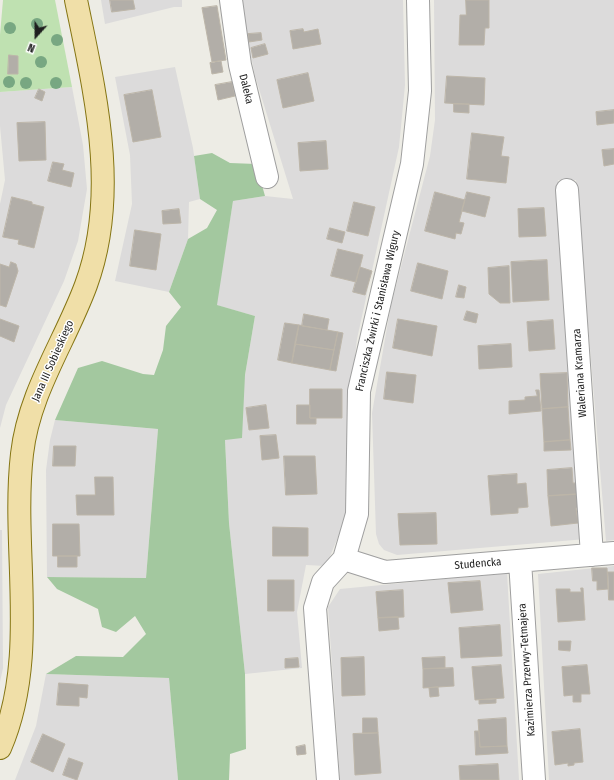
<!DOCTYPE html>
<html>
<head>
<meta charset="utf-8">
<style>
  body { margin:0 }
  #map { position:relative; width:614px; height:780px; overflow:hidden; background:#edece5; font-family:"Fira Sans Condensed",sans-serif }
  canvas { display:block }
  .north { position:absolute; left:16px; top:16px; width:40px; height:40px; -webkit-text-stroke:3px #fff; paint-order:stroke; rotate:201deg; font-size:11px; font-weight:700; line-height:16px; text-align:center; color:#1e1e1e }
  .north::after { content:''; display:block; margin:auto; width:14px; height:18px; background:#1e1e1e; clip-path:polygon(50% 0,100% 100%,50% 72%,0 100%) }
</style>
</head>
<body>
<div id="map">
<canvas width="614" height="780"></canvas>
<div class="north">N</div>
</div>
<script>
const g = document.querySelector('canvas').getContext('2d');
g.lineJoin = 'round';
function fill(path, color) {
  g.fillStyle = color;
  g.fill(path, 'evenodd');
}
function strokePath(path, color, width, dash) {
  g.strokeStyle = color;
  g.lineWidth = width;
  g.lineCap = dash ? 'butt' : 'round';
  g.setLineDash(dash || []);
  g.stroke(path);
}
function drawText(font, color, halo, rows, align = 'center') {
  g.font = font + ' "Fira Sans Condensed",sans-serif';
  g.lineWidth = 3;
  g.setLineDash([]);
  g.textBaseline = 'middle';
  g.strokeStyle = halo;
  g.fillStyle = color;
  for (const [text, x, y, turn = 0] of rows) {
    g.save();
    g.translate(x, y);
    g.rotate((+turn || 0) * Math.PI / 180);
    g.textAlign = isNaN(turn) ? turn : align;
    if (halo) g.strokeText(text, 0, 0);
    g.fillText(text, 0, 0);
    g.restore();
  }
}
const residential = new Path2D(`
  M101 0H182V7H174L105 24Z
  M240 0H403L405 85 399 147 357 339 347 425 350 508 326 566 306 565 297 612 302 668 245 674 229 523 225 440 245 375 255 316 216 305 233 201 265 196 293 199 255 76Z
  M434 0H614V540L606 541 576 180H558L586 539 397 555 384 550 379 544 376 534 372 413 391 305 430 156 435 120Z
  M175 67 193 148 200 199 189 202 188 239 169 292 115 281 132 204 130 155 115 77Z
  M72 87 83 145 87 189 78 241 64 281 6 405 0 428V204L5 180 0 126V92Z
  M55 420 158 429 146 578 47 577 46 470 50 440Z
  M0 530H2L3 668 0 682Z
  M614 566V780H549L538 574Z
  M507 573 519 780H340L328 607 340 589Z
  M46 674 169 678 178 780H15L36 726Z`);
const grass = new Path2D(`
  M3 0H55L72 87 0 92V35Z`);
const forest = new Path2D(`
  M212 153 230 163 256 164 265 196 233 201 217 305 255 316 245 375 242 438 225 440 229 523 245 674 246 749 230 754 229 780H178L169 678 46 674 76 656 123 657 146 634 135 616 116 632 102 627 98 609 57 589 47 577 146 578 158 429 55 420 78 368 102 361 143 374 154 375 163 350 166 326 181 307 169 292 188 239 207 228 217 210 200 199 194 156Z`);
const building = new Path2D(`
  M110 0H133L135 9 112 12Z
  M466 0H489V28H485L484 45H459L460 15H466Z
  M217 6 226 60 212 62 202 8Z
  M303 29 304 32 318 29 321 44 293 49 290 31Z
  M261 33 262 40 249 42 248 34Z
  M265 44 268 54 253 58 251 48Z
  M9 55 18 56V74H8Z
  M221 61 223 72 212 74 210 63Z
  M308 73 314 101 283 108 277 80Z
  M447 76 485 78 484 105 445 103Z
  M232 82 235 96 218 100 215 85Z
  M39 89 45 92 42 101 35 98Z
  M152 90 161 137 133 142 124 95Z
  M454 104H469V113L454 112Z
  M614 110V123L597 125 596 112Z
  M45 122 46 160 19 161 17 123Z
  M472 133 504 137 501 156 509 157 506 183 467 179Z
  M326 141 328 169 300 171 298 143Z
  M614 149V164L604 166 602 150Z
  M53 162 64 164 62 170 74 173 71 187 48 181Z
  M435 192 465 200 459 222 464 223 461 234 456 233 455 239 425 231Z
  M467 192 490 197 485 217 462 211Z
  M12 197 32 202V204L44 207 34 248 18 244 19 240 3 237Z
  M354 202 375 207 368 236 347 231Z
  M544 208 546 236 519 237 518 209Z
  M179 209 181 223 163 224 162 211Z
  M330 228 345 232 342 243 327 239Z
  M135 230 161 234 156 270 130 266Z
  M338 249 363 255 356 282 331 276Z
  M547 260 549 300 513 302 511 262Z
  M11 262 16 264 18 271 6 307 0 305V264L9 267Z
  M418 263 448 271 442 299 411 291Z
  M509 266 510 303H500L489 294 488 268Z
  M360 267 372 271 365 295 353 292Z
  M459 285 466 287 464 298 456 297Z
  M467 311 478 314 476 323 464 320Z
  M304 314 329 319 327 330 302 326Z
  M0 319 19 326 14 342 0 336Z
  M398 319 437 326 432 356 393 348Z
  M553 320 555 349 529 351 527 322Z
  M285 323 299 325 292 363 278 360Z
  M299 325 338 332 334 350 295 344Z
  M338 332 343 333 336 371 330 370Z
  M295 344 334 350 330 370 292 363Z
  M511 344 512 367 479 369 478 346Z
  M387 372 416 375 413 403 384 399Z
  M567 373 568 407 542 409 540 374Z
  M310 389H342V418H310Z
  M536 390H539L541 411 509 414V401L525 400V397L537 396Z
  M266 405 269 428 249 430 246 408Z
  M297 405H310V418H316V424H297Z
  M568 407 570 440 544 442 542 409Z
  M276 435 279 458 262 460 260 436Z
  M570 440 571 450 544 451V442Z
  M54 446H76L75 466H53Z
  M284 456H315L317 494 286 495Z
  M572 468 573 483H580L581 494 548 496 547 470Z
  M517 474V484L526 483 528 507 518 508V513L491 515 488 476Z
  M95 477H113L114 515H77L76 495H95Z
  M581 494 582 507 576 508 578 523 551 526 548 496Z
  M436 513 437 544 400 545 398 514Z
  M53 524H79L80 556H53Z
  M273 527 308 528V556H273Z
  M58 556H77V567H58Z
  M592 568H607L608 589 597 590V581H593Z
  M608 572H614V600H609Z
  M268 580H294V611H268Z
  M480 581 483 610 451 613 448 583Z
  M581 588H583L585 620 558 622 556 589H570V592H581Z
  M403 590 404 617 378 618 376 592Z
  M398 617 399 629 379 631 378 618Z
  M500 625 502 656 461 658 459 628Z
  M559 641H571L570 651 559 650Z
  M364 657 365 695 342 696 341 658Z
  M445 657V668L423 669 422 658Z
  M298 658 299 667 285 668V659Z
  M501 665 504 698 475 700 472 667Z
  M587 665 590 694H581V702H573V695L564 696 562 667Z
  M453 668 454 686 423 688V669Z
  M59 683 88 685 87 698 79 697V706L57 705Z
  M438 687 439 696 430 697 429 688Z
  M496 699V703L479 704V700Z
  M363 718H377L378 733H363Z
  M506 718 507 746 480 747 478 720Z
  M580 729 583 762 574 763V765L568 766V763L555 765 552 732Z
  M475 731H479L480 747 507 746 508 753 476 755Z
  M378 733 381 773 355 775 353 734Z
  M43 734 65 744 53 772 31 762Z
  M305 745 306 754 297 755 296 747Z
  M69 758 83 763 77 780 63 775Z
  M498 764 499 780H460L459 766Z`);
const minor = new Path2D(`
  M231 0 240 65 267 177
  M567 190 592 555
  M344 559 385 572 614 553
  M520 561 534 780
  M328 780 315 608 323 582 344 559 357 514 359 391 412 164 420 91 418 0`);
const major = new Path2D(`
  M0 748C40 656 11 550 22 454 29 392 65 342 86 285 120 193 95 93 76 0`);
const trees = [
  [37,24],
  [10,28],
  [57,40],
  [41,62],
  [9,82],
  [26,83],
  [56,83]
];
const streetNames = [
  ["Daleka",246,89,76],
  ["Franciszka Żwirki i Stanisława Wigury",378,311,-77],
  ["Jana III Sobieskiego",53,361,-66],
  ["Waleriana Kramarza",580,373,-94],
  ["Studencka",478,564,-5],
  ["Kazimierza Przerwy-Tetmajera",527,670,-94]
];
fill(residential, '#dcdbdb');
fill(grass, '#bfe1b1');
fill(forest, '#a3c89f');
fill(building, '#b2aea8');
strokePath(building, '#bdb6a9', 1);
strokePath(minor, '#9f9f9f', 24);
strokePath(major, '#857513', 24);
strokePath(minor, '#fff', 22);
strokePath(major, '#f0dfa8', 22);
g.fillStyle = '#78a782';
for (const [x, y] of trees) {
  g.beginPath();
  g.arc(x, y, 6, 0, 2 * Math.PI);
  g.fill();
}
drawText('11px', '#1e1e1e', '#fff', streetNames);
</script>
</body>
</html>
